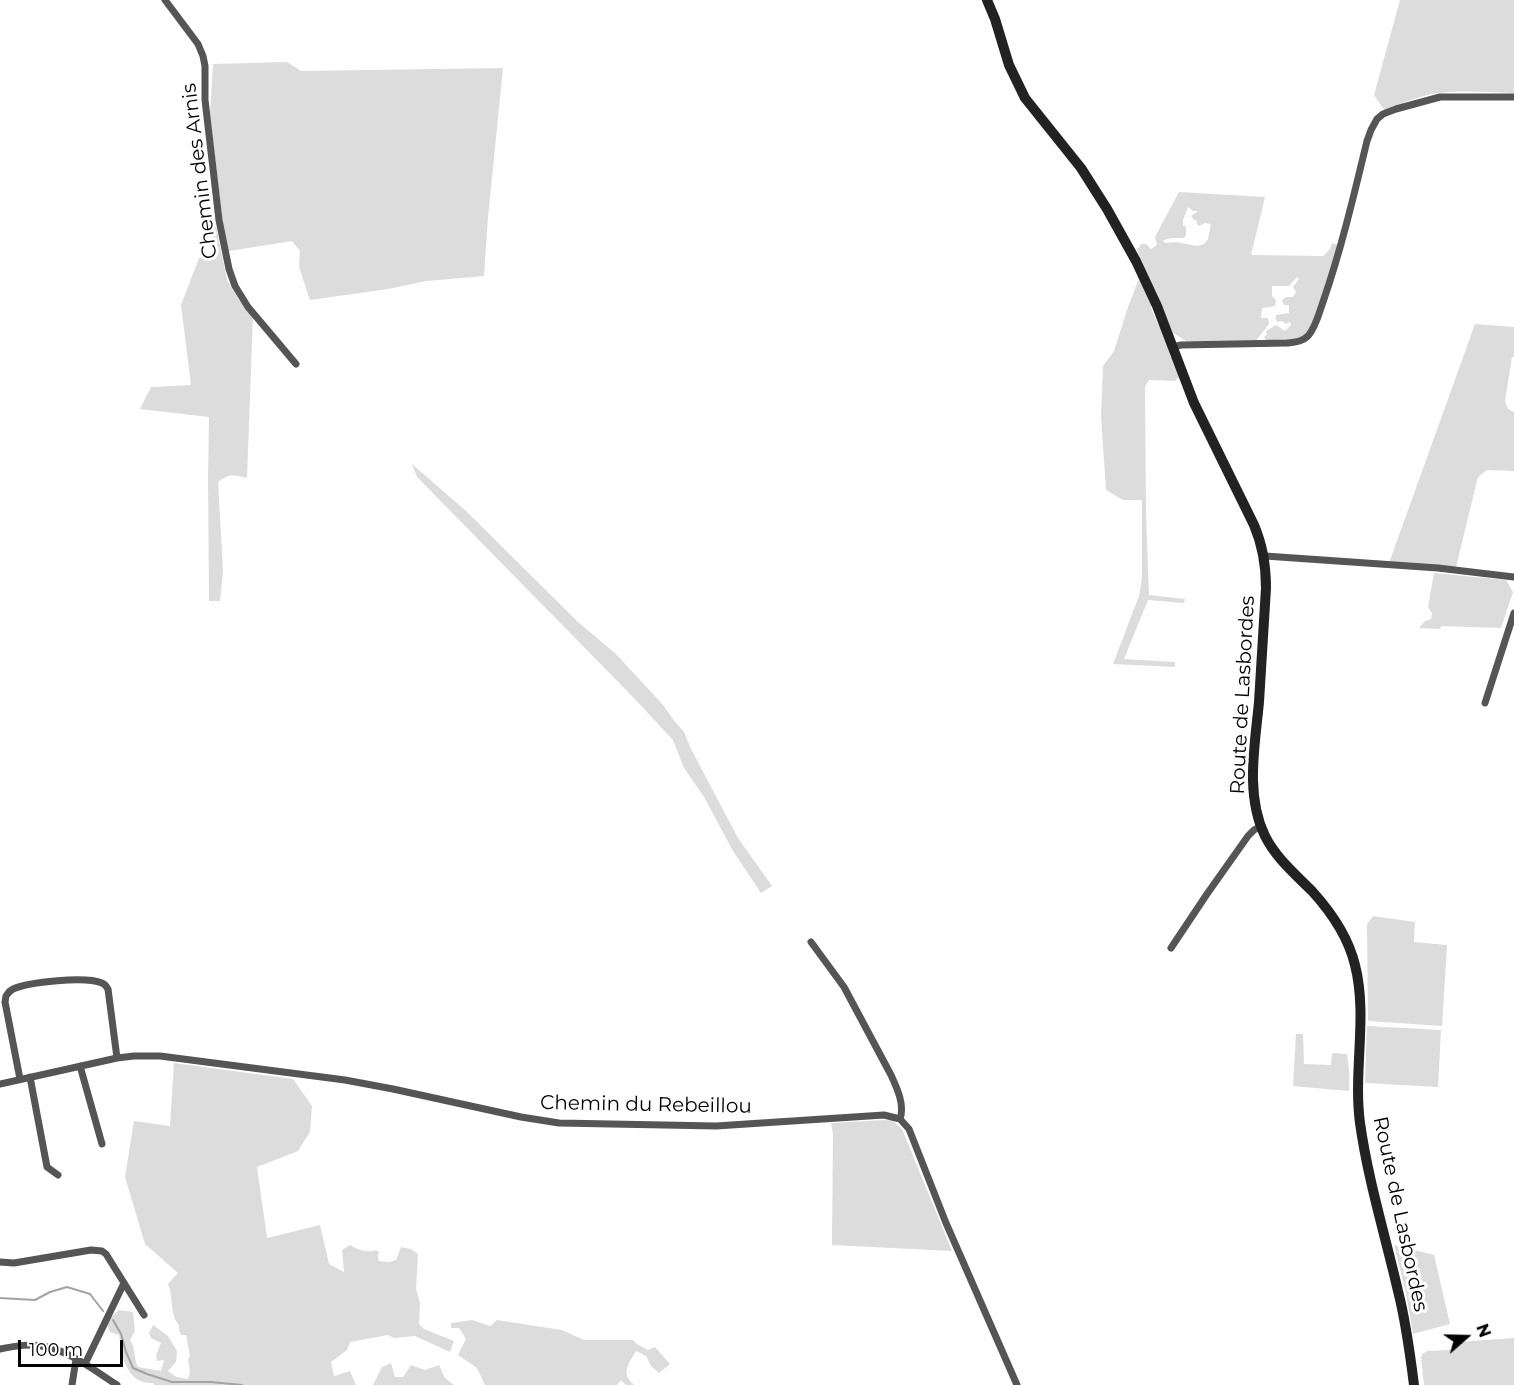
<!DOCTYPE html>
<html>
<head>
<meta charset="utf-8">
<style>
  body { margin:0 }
  #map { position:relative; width:1514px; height:1385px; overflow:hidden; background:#fff; font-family:Montserrat,sans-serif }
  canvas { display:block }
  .north { position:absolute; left:1436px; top:1307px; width:60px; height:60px; -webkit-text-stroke:4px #fff; paint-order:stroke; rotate:70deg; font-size:16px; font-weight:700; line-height:24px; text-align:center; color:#000 }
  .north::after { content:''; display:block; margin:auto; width:21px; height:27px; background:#000; clip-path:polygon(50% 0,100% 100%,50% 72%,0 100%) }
  .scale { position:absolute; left:18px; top:1340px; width:105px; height:27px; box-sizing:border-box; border:3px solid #000; border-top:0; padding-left:8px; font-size:18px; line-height:21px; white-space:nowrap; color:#000; -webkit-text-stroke:4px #fff; paint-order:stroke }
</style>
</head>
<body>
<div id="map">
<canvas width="1514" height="1385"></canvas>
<div class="north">N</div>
<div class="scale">100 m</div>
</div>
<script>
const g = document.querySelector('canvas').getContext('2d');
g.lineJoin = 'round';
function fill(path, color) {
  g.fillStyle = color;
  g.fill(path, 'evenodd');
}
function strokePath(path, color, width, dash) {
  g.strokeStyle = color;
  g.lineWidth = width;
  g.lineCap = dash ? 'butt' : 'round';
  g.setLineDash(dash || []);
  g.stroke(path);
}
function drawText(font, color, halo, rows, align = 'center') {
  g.font = font + ' Montserrat,sans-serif';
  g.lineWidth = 6;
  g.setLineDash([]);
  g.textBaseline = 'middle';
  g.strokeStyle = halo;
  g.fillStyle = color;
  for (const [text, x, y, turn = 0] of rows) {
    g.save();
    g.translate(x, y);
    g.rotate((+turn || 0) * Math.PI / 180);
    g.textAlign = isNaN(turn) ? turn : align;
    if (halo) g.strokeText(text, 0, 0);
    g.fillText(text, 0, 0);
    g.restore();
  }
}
const green = new Path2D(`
  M1400 0H1514V93C1489 92 1463 90 1438 93 1420 95 1402 104 1384 110L1374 95Z
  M287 62 301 71 503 68 488 217 484 276 426 281 388 289 310 300 299 267 300 251 292 241 229 251 223 226 210 113 213 64Z
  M1179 192 1265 197 1251 255 1323 256 1330 249 1332 243 1339 245 1310 331 1303 338 1293 340 1267 341 1264 337 1267 334 1266 331 1276 325 1285 331 1291 325 1290 322 1286 324 1282 321 1277 322 1275 317H1276V315L1289 313V305H1284L1282 300 1286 297H1293L1296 292 1293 287 1299 279 1297 277 1289 286H1272V296L1276 300 1275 306 1262 308 1261 318H1268L1269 324 1255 342 1186 341 1173 333 1137 250 1141 244H1146L1151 249 1157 245 1155 237ZM1188 207 1193 211H1197V212L1191 216 1194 220 1197 221V224L1199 226 1205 223 1211 224 1208 239 1204 244 1197 246 1176 242 1165 243 1163 241 1164 240 1171 238H1184L1186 235V226H1183V220Z
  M213 211 227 280 239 300 253 315 247 478C234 475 229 473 218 482L223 571 220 601H209L208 478 209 417 140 409 151 387 191 385 181 305 199 258 215 254 208 220Z
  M1144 279 1152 295 1151 308 1158 324 1163 329 1170 356 1177 365 1180 376 1175 381 1149 380 1145 387 1146 514 1149 595 1185 599 1184 603 1148 600 1124 659 1175 662V667L1113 664 1139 596 1142 579V500H1123L1106 490 1101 417 1103 366 1114 351 1128 307 1138 281Z
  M1475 324 1514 327V357H1512L1505 401 1508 409 1514 412V471L1487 470 1478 477 1456 567 1389 563Z
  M412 464 466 511 578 622 616 654 663 705 675 722 684 732 691 749 738 838 772 886 761 893 733 851 704 797 684 768 673 740 631 695 417 477Z
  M1434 573 1506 580 1513 592 1501 628 1442 626 1439 629 1419 628 1425 621 1431 619 1432 613 1428 607Z
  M1373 916 1415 922 1414 942 1447 945 1442 1026 1368 1021 1367 924Z
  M1367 1026 1441 1030 1438 1087 1365 1083Z
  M1296 1034H1303L1304 1064 1331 1065 1332 1054 1334 1053 1347 1054C1349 1066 1350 1078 1349 1091L1293 1086Z
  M174 1063 293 1079 312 1106 310 1132 298 1151 257 1167 267 1238 320 1225 329 1264 344 1272 342 1250 350 1245C358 1250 366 1253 376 1250L379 1252 378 1256 379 1261 389 1262 396 1260 401 1247 411 1249 418 1254 416 1289 420 1303 419 1324 424 1329 454 1341 450 1352 415 1336 394 1338 388 1335 350 1342 347 1350 331 1362 334 1376 350 1371 356 1385H154V1383C126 1385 122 1356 119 1335L110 1332 106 1322 119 1310 133 1312 135 1331 130 1340C136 1348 133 1358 138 1367L161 1371 164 1360 157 1361 156 1355 161 1343 151 1338 149 1333 153 1325 168 1336 177 1351 176 1362 168 1371 176 1377 188 1379 190 1372 188 1359 190 1356 186 1335H181L179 1330V1325C169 1313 174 1297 168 1284L178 1273 145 1244 125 1177 134 1121 170 1126Z
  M886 1120 893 1121 902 1129 952 1251 832 1245 833 1134 831 1123Z
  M1394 1245 1434 1255 1450 1324 1413 1334 1406 1293Z
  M472 1320 490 1326 497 1320 562 1330 584 1340H633L637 1344 648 1350 655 1347 670 1364 659 1373 651 1366 646 1356 636 1351C629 1364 620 1372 634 1385H626L621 1380 617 1385H485L477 1368 458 1355 466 1339 459 1328H451V1323Z
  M1514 1338V1385H1424L1421 1358 1422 1354 1427 1351 1449 1350 1458 1342Z
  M391 1363 395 1377H403L411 1365 425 1370 439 1365 445 1378 454 1385H373L382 1367Z`);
const stream = new Path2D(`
  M0 1298 35 1300 50 1292 67 1287 90 1294 103 1311
  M113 1320 121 1334 126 1352 133 1368 147 1374 172 1382H211L242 1385`);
const street = new Path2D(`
  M165 0 198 44 203 56 205 66V100L219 220 229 269 235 286 248 307 296 364
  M1173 347 1181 345 1287 343C1295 342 1302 342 1308 336 1316 327 1319 313 1323 302 1341 250 1354 195 1367 141L1371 130 1377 119 1383 114 1396 109 1440 97H1514
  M1265 556 1438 568 1514 577
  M1485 703 1514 613
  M811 942 844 987 891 1075C897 1088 905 1105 900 1119
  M1171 948 1207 894 1248 836 1254 830 1261 826
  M80 1066 102 1144
  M30 1077 47 1167 58 1175
  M20 1079 5 1002 6 996C8 993 9 991 13 989 29 982 85 976 102 983 106 985 105 985 108 989L117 1058
  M0 1084 117 1058 134 1056H160L345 1080 393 1089 521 1117 559 1123 716 1126 884 1115 900 1119 909 1129 946 1223 1017 1385
  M0 1262 14 1263 91 1250 102 1251 106 1254 144 1315
  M0 1349C15 1346 31 1343 47 1347 69 1351 97 1372 117 1385
  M85 1364 124 1283
  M72 1385 76 1359`);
const secondary = new Path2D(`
  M987 0 995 19 1009 65 1025 98 1081 168 1107 209 1136 261 1157 306 1194 403 1254 525C1263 546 1266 566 1266 588 1264 626 1261 664 1259 702 1255 745 1245 795 1265 836 1276 858 1295 874 1312 891 1332 913 1348 936 1355 965 1368 1016 1353 1070 1360 1123 1368 1180 1385 1235 1398 1291 1406 1322 1410 1353 1414 1385`);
const streetNames = [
  ["Chemin des Arnis",200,171,-97],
  ["Route de Lasbordes",1243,695,-87],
  ["Chemin du Rebeillou",646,1105,1],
  ["Route de Lasbordes",1400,1214,78]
];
fill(green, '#dcdcdc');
strokePath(stream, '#a3a3a3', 2);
strokePath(street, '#555', 7);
strokePath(secondary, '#222', 10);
drawText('20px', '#000', '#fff', streetNames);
</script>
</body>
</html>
